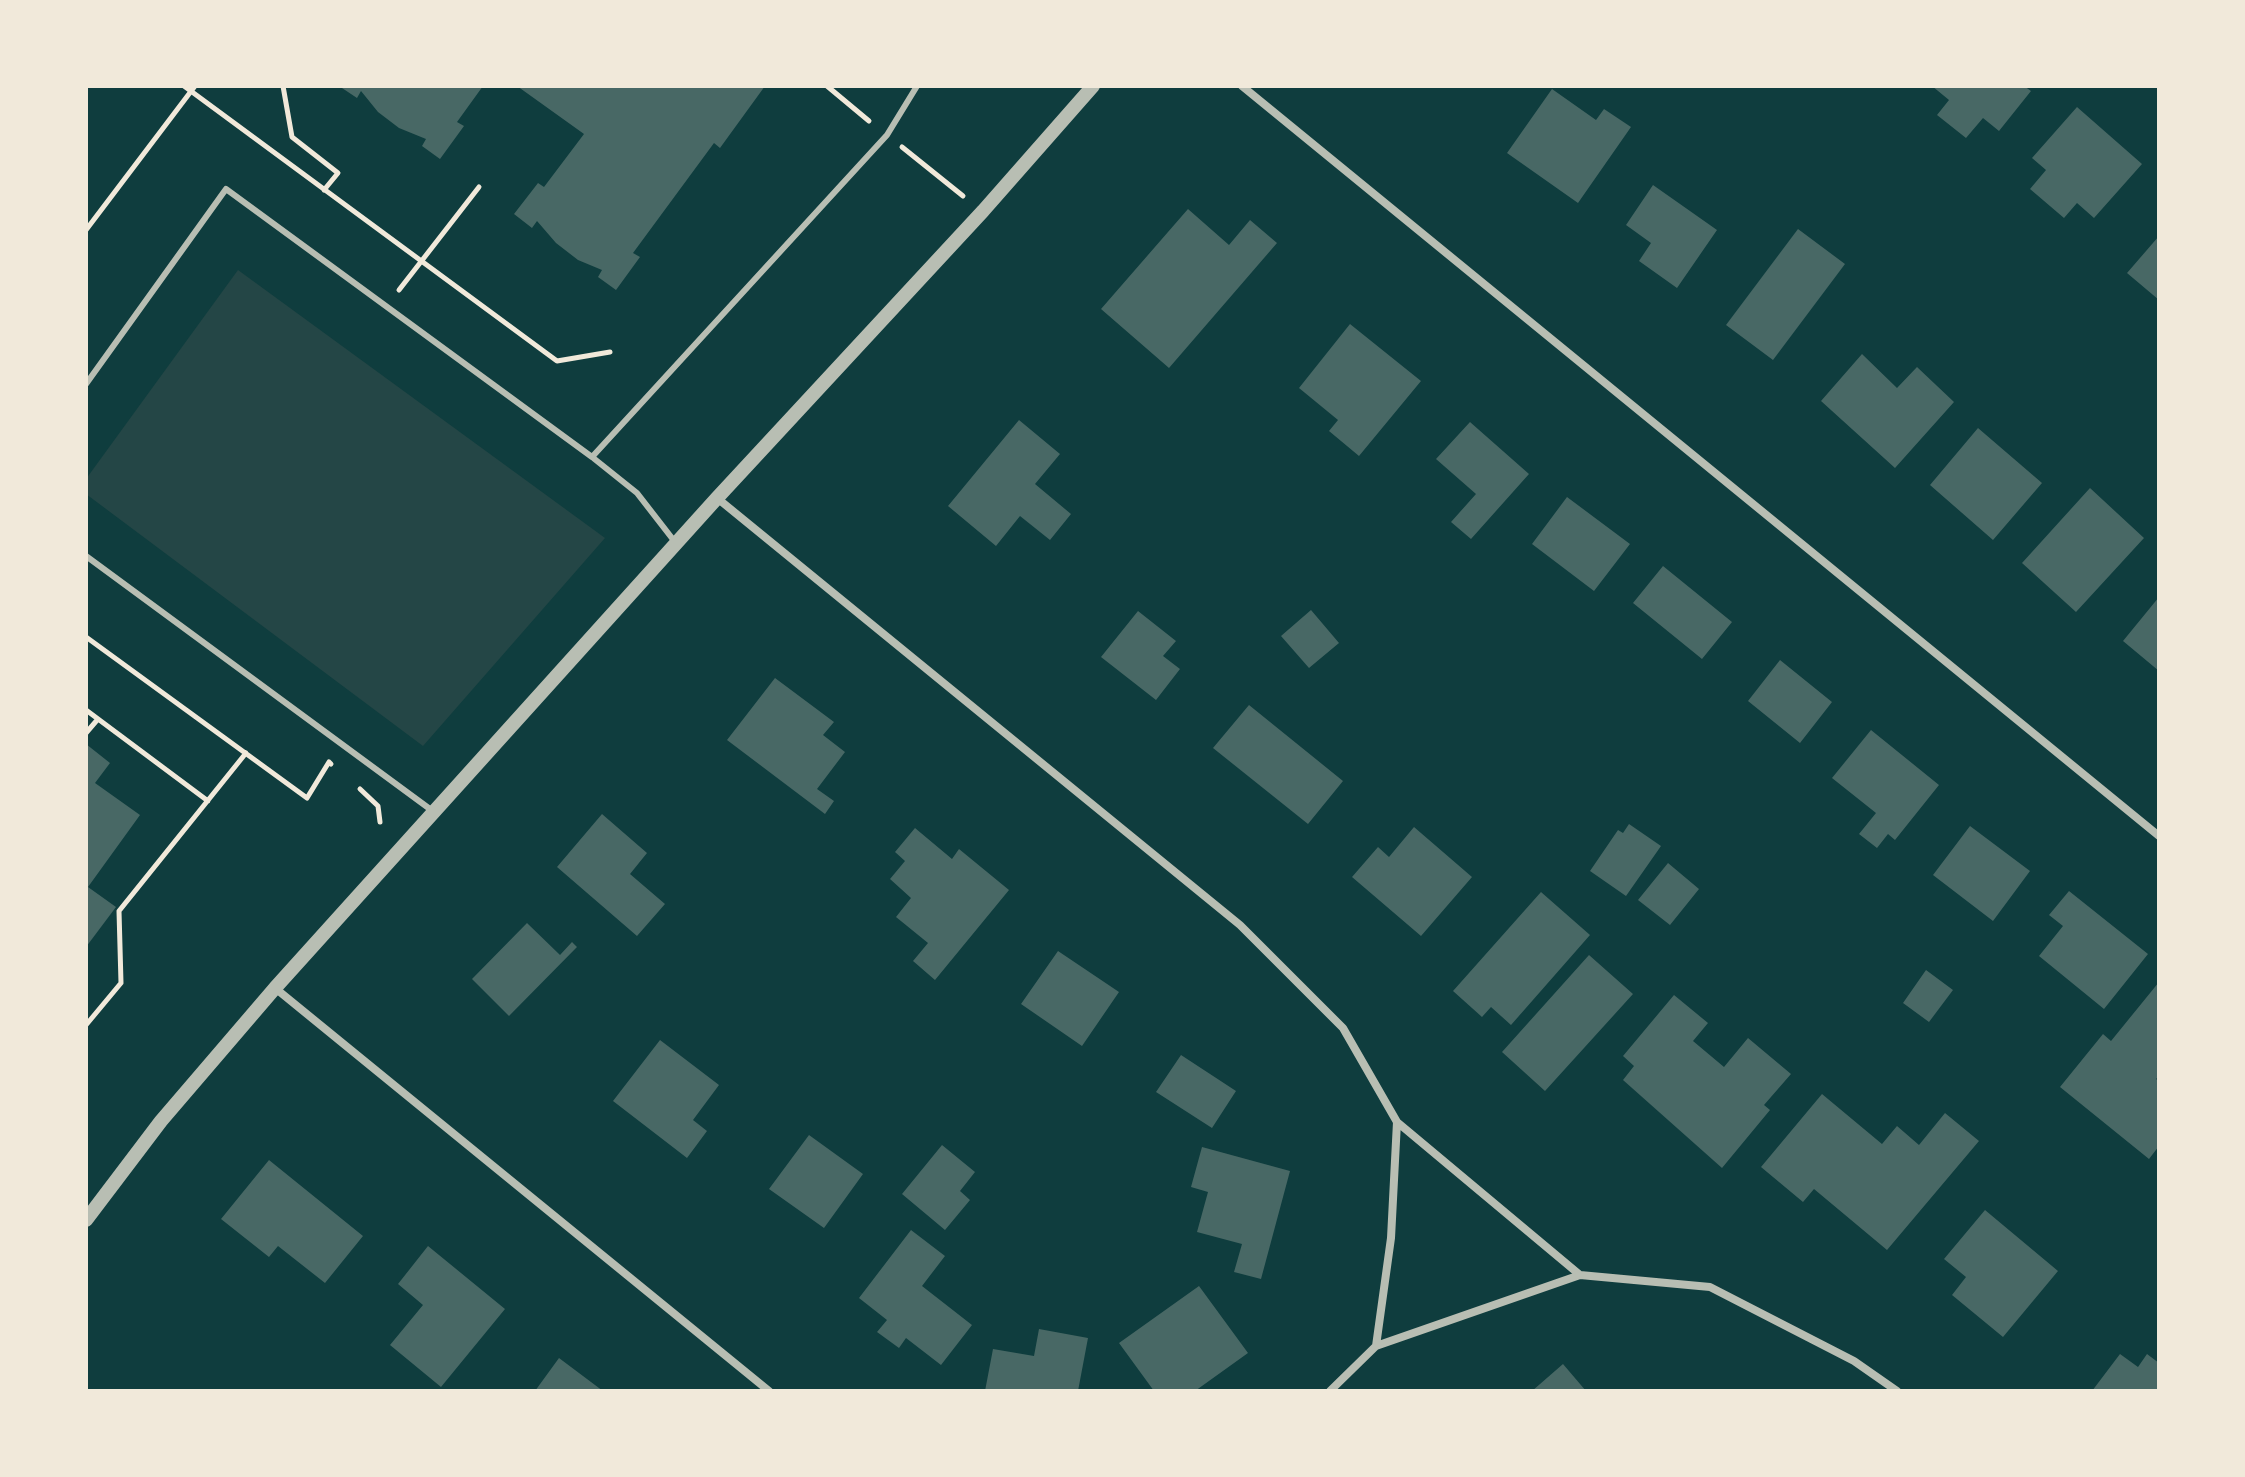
<!DOCTYPE html>
<html>
<head>
<meta charset="utf-8">
<style>
  body { margin:0 }
  #map { position:relative; width:2245px; height:1477px; overflow:hidden; background:#0f3d3e; font-family:Helvetica,sans-serif }
  canvas { display:block }
  .frame { position:absolute; inset:0; border:88px solid #f1e9da; pointer-events:none }
</style>
</head>
<body>
<div id="map">
<canvas width="2245" height="1477"></canvas>
<div class="frame"></div>
</div>
<script>
const g = document.querySelector('canvas').getContext('2d');
g.lineJoin = 'round';
function fill(path, color) {
  g.fillStyle = color;
  g.fill(path, 'evenodd');
}
function strokePath(path, color, width, dash) {
  g.strokeStyle = color;
  g.lineWidth = width;
  g.lineCap = dash ? 'butt' : 'round';
  g.setLineDash(dash || []);
  g.stroke(path);
}
const green = new Path2D(`
  M238 270 605 538 423 746 86 494V479Z`);
const building = new Path2D(`
  M339 86H483L457 122 464 126 440 159 422 146 426 139 399 128 378 112 361 91 357 98Z
  M517 86H765L720 148 714 143 633 253 640 257 616 290 598 277 602 270 578 260 556 243 537 221 532 228 514 214 538 183 544 187 584 134Z
  M1932 86H2024L2031 91 1999 131 1983 118 1966 138 1937 115 1949 100Z
  M1552 89 1596 120 1604 109 1631 127 1578 203 1507 153Z
  M2077 107 2142 164 2094 218 2077 203 2064 218 2030 189 2046 170 2032 158Z
  M1653 185 1717 230 1677 288 1639 261 1651 243 1626 225Z
  M1188 209 1229 245 1250 220 1277 243 1169 368 1101 309Z
  M1798 229 1845 264 1773 360 1726 325Z
  M2159 236V300L2127 273Z
  M1350 324 1421 381 1359 456 1329 431 1338 420 1299 388Z
  M1862 354 1897 388 1917 367 1954 402 1895 468 1821 401Z
  M1019 420 1060 454 1035 484 1071 514 1050 540 1020 516 996 546 948 506Z
  M1470 422 1529 474 1471 539 1451 522 1476 494 1436 459Z
  M1978 428 2042 483 1993 540 1930 485Z
  M2090 488 2144 538 2076 612 2022 563Z
  M1567 497 1630 544 1594 591 1532 544Z
  M1663 566 1732 622 1702 659 1633 603Z
  M2159 597V671L2123 641Z
  M1311 610 1339 643 1309 668 1281 636Z
  M1138 611 1176 641 1163 656 1180 669 1156 700 1101 657Z
  M1780 660 1832 702 1800 743 1748 701Z
  M775 678 834 722 823 735 845 752 817 789 834 801 825 814 727 740Z
  M1249 705 1343 781 1308 824 1213 748Z
  M1871 730 1939 785 1895 840 1888 834 1877 848 1859 834 1876 813 1832 778Z
  M86 744 110 763 95 783 140 815 88 887 116 907 86 947Z
  M602 814 647 853 630 874 665 904 637 936 557 867Z
  M1629 824 1661 846 1626 896 1590 871 1618 830 1623 833Z
  M1970 826 2030 871 1993 921 1933 875Z
  M1414 827 1472 877 1421 936 1352 877 1378 847 1389 857Z
  M915 828 952 859 959 849 1009 890 935 980 913 961 928 943 896 917 911 898 890 879 905 861 895 852Z
  M1668 863 1699 889 1670 925 1638 900Z
  M2069 891 2148 954 2104 1009 2039 956 2063 926 2049 915Z
  M1541 892 1590 935 1511 1025 1491 1007 1482 1017 1453 991Z
  M527 923 560 955 572 942 577 947 509 1016 472 979Z
  M1058 951 1119 992 1082 1046 1021 1004Z
  M1589 955 1633 994 1545 1091 1502 1052Z
  M1926 970 1953 990 1929 1022 1903 1003Z
  M2159 982V1076L2156 1079 2159 1081V1146L2149 1159 2060 1087 2103 1034 2111 1041Z
  M1674 995 1708 1023 1693 1041 1724 1067 1748 1038 1791 1074 1764 1105 1770 1110 1722 1168 1623 1080 1634 1066 1623 1056Z
  M660 1040 719 1085 693 1120 707 1131 687 1158 613 1101Z
  M1181 1055 1236 1091 1212 1128 1156 1092Z
  M1822 1094 1882 1144 1897 1126 1919 1145 1945 1113 1979 1141 1887 1250 1814 1189 1803 1202 1761 1167Z
  M809 1135 863 1174 824 1228 769 1189Z
  M942 1145 975 1172 960 1191 970 1200 945 1230 902 1194Z
  M1202 1147 1290 1171 1261 1279 1234 1272 1242 1244 1197 1232 1208 1192 1191 1187Z
  M269 1160 363 1236 325 1283 278 1246 269 1257 221 1219Z
  M1985 1210 2058 1271 2003 1337 1952 1295 1966 1277 1944 1259Z
  M911 1230 945 1256 922 1286 972 1325 941 1365 906 1338 899 1348 877 1332 887 1320 859 1298Z
  M428 1246 505 1309 441 1387 390 1345 423 1305 398 1284Z
  M1199 1286 1248 1353 1195 1391H1154L1119 1343Z
  M1039 1329 1088 1338 1078 1391H985L993 1349 1034 1356Z
  M2120 1354 2138 1367 2147 1354 2159 1363V1391H2092Z
  M559 1358 603 1391H535Z
  M1563 1364 1586 1391H1532Z`);
const path = new Path2D(`
  M184 86 557 361 610 352
  M283 86 292 137 338 173 324 190
  M827 86 869 121
  M902 147 963 196
  M86 230 195 86
  M399 290 479 187
  M86 637 307 798 329 762 331 764
  M86 710 208 801
  M86 733 98 719
  M360 789 378 806 380 822
  M86 1025 121 983 119 911 246 753`);
const service = new Path2D(`
  M86 384 226 189 592 457 637 493 675 542
  M592 457 887 135 917 86
  M86 556 434 812`);
const minor = new Path2D(`
  M1242 86 2159 836
  M717 498 1240 925 1343 1028 1397 1122 1391 1238 1376 1346
  M275 988 769 1391
  M1397 1122 1580 1275
  M1330 1391 1376 1346 1580 1275 1710 1287 1854 1361 1897 1391`);
const tertiary = new Path2D(`
  M86 1220 161 1121 275 988 717 498 983 211 1093 86`);
fill(green, '#244646');
fill(building, '#486865');
strokePath(path, '#f1e9da', 5);
strokePath(service, '#b8beb3', 6);
strokePath(minor, '#b8beb3', 8);
strokePath(tertiary, '#b8beb3', 14);
</script>
</body>
</html>
